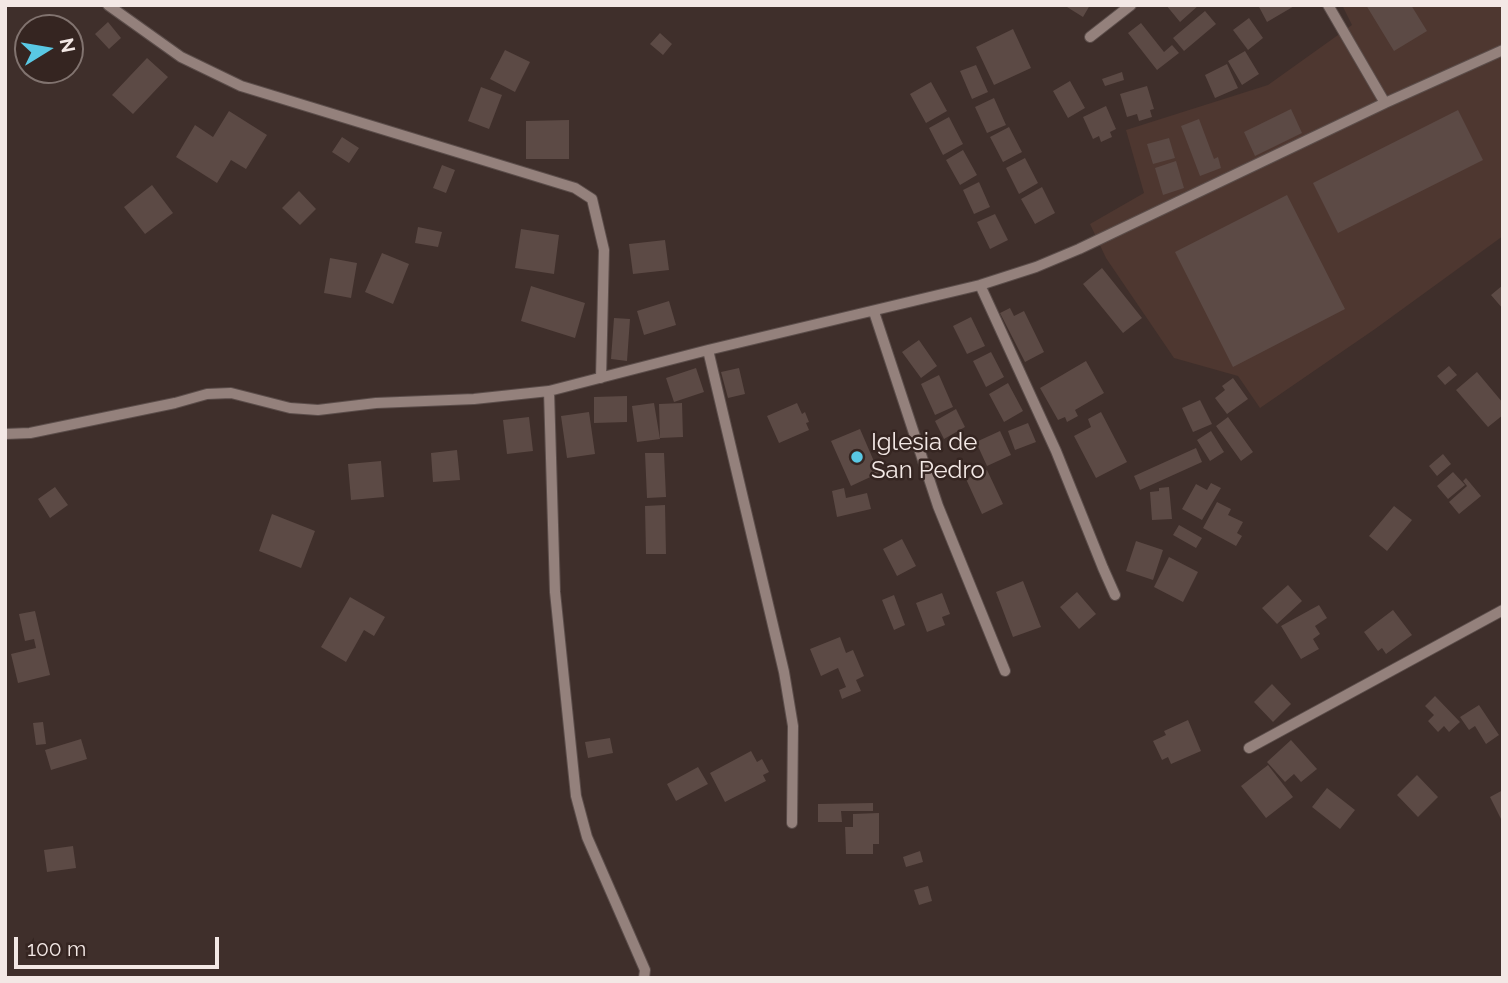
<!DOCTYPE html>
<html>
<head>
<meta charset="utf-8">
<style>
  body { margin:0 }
  #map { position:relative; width:1508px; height:983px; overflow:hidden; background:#3f2f2b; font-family:Raleway,sans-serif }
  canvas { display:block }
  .frame { position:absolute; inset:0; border:7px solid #f3e8e5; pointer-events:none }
  .north { position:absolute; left:14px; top:14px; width:70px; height:70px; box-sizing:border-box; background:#352521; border:2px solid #81736f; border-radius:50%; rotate:79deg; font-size:19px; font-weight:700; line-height:28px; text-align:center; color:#f3e8e5 }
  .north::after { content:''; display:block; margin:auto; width:24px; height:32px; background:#59c8e4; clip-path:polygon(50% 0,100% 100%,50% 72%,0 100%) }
  .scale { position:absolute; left:14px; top:937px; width:205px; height:32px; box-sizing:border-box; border:4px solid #f3e8e5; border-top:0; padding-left:9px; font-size:21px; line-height:24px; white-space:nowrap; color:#f3e8e5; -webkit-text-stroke:5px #352521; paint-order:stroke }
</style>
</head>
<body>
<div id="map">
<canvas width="1508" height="983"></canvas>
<div class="frame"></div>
<div class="north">N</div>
<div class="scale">100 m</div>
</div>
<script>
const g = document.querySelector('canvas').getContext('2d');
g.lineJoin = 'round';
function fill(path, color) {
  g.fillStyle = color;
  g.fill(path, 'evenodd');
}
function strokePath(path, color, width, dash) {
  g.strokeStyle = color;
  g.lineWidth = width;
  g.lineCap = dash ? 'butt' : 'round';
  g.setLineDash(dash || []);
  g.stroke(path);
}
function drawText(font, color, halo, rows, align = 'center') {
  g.font = font + ' Raleway,sans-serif';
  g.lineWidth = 5;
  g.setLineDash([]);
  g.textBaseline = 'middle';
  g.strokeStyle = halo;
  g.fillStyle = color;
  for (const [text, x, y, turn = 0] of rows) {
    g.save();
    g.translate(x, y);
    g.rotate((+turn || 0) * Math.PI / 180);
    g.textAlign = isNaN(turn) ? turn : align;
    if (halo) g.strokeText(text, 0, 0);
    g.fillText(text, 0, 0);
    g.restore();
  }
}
const built = new Path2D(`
  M1342 5H1503V236L1375 329 1260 408 1238 376 1174 358 1106 258 1090 224 1144 193 1126 130 1268 85 1352 25Z`);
const building = new Path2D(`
  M1068 5H1090L1083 17 1067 7Z
  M1166 5H1199L1180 22Z
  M1258 5H1296L1267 22Z
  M1366 5H1411L1427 31 1394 51Z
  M1205 11 1216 24 1184 51 1173 38Z
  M1249 18 1263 38 1248 50 1233 30Z
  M108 22 121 38 109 49 95 34Z
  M1141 23 1164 52 1172 45 1179 53 1157 70 1128 33Z
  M1013 29 1031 68 994 85 976 47Z
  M660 33 672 44 663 55 650 44Z
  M505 50 530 62 515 92 490 79Z
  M1245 51 1259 74 1242 85 1228 61Z
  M147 58 168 77 133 114 112 95Z
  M1227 64 1238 88 1215 98 1205 75Z
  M976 65 988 92 972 99 960 71Z
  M1122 72 1124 80 1105 86 1102 79Z
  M1070 81 1085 108 1068 118 1053 91Z
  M931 82 947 111 926 123 910 94Z
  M1147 86 1154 109 1150 110 1152 117 1139 121 1137 114 1127 117 1120 94Z
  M481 87 502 95 489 129 468 121Z
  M994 98 1006 125 987 133 975 107Z
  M1106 106 1116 129 1110 132 1112 137 1101 142 1099 136 1093 139 1083 117Z
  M1291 109 1302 133 1255 156 1244 132Z
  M1458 110 1483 160 1338 233 1313 183Z
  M229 111 267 135 246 169 231 160 217 183 176 157 195 125 213 137Z
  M949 117 963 144 943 155 929 128Z
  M1199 119 1214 159 1218 157 1221 168 1200 176 1181 126Z
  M569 120V159H526V121Z
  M1009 127 1022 152 1003 162 990 137Z
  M342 137 359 148 349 163 332 152Z
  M1169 138 1175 158 1153 164 1147 144Z
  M963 150 977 175 960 185 946 160Z
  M1025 158 1038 183 1019 194 1006 168Z
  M1176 161 1184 188 1163 195 1155 168Z
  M442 165 455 170 446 193 433 188Z
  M979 182 990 207 974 214 963 190Z
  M152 185 173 213 145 234 124 207Z
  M1042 187 1055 213 1035 224 1021 199Z
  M299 191 316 209 300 225 282 208Z
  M1287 195 1345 309 1233 367 1175 252Z
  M995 214 1008 240 990 249 977 222Z
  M418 227 442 232 438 247 415 243Z
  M521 229 559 235 554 274 515 268Z
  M665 240 669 270 633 274 629 244Z
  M382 253 409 264 393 304 365 292Z
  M330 258 357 263 351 298 324 293Z
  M1102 268 1142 318 1123 333 1083 284Z
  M1503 285V309L1491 295Z
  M531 286 585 303 575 338 521 321Z
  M669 301 676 325 644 335 637 311Z
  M1010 308 1014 316 1024 311 1044 352 1025 362 1000 313Z
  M971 317 985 346 967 354 953 326Z
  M614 318 630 319 627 361 611 359Z
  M919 340 937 366 921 378 902 352Z
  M991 352 1004 377 986 387 973 361Z
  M1086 361 1104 393 1075 410 1078 416 1067 422 1065 417 1058 420 1040 388Z
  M1449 366 1457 375 1445 385 1437 376Z
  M696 368 704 392 674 402 666 378Z
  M739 368 745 394 728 398 721 372Z
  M1477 372 1503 403V415L1488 427 1456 390Z
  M939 375 953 407 935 415 921 384Z
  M1233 378 1248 399 1227 414 1215 398 1225 390 1222 386Z
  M1008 383 1023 411 1004 422 989 394Z
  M627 396V422L594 423V397Z
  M1200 400 1212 424 1193 432 1182 408Z
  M654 403 660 439 637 442 632 406Z
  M682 403 683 437 660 438 659 404Z
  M797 403 802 414 805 412 809 422 806 423 809 430 779 443 767 416Z
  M956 409 965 427 944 439 935 421Z
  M589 412 595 454 567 458 561 416Z
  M1101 412 1127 462 1096 478 1074 436 1091 427 1088 419Z
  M529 417 533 451 507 454 503 420Z
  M1228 417 1253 452 1241 461 1216 426Z
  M1028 423 1036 442 1015 450 1008 431Z
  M860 429 879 473 851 486 831 441Z
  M1000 431 1011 455 987 466 976 442Z
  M1211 431 1224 452 1210 461 1197 440Z
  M1196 448 1202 462 1140 490 1134 476Z
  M457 450 460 480 433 482 431 453Z
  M645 453H664L666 497 647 498Z
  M1443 454 1451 464 1437 476 1429 466Z
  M381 461 384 497 351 500 348 464Z
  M987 470 1003 504 982 514 966 479Z
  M1453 472 1465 485 1448 499 1437 486Z
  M1466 478 1481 496 1459 514 1449 502 1467 486 1463 481Z
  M1211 483 1221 488 1202 520 1182 509 1196 484 1207 490Z
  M55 487 68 505 50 518 38 499Z
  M1169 487 1172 519 1152 520 1150 492 1159 491V488Z
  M844 488 846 498 867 493 871 509 837 517 832 491Z
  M1217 502 1231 509 1228 515 1243 522 1237 533 1242 536 1236 546 1203 528Z
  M665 505 666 554H646L645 506Z
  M1394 506 1412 520 1387 551 1369 536Z
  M272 514 315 531 301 568 259 551Z
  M1179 525 1202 538 1196 548 1173 535Z
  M902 539 916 566 897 576 883 549Z
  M1136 541 1163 550 1153 580 1126 571Z
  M1169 557 1198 572 1183 602 1154 587Z
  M1023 581 1041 627 1013 637 996 592Z
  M1288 585 1302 601 1277 624 1262 608Z
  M1077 592 1096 614 1079 629 1060 607Z
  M942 593 950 614 942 617 945 625 927 632 916 603Z
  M894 595 905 625 894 630 882 600Z
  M350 597 385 617 374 636 364 630 346 662 321 647Z
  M1319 605 1327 618 1315 626 1320 634 1313 639 1319 649 1301 659 1281 626Z
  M1393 610 1412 635 1386 654 1382 648 1378 651 1364 632Z
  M35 611 50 675 18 683 11 654 36 648 34 639 25 641 19 614Z
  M840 637 846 653 853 650 864 676 856 680 861 691 842 699 839 690 846 687 838 668 821 676 810 649Z
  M1272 684 1291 704 1273 722 1254 702Z
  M1435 696 1460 722 1449 732 1444 726 1438 732 1428 721 1434 715 1425 706Z
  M1479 705 1499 735 1486 744 1475 726 1469 730 1460 717Z
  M1188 720 1201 751 1171 764 1168 757 1162 760 1153 741 1166 735 1164 731Z
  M43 722 46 744 36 745 33 723Z
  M610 738 613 753 588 758 585 742Z
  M81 739 87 759 51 770 45 750Z
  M1291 740 1317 769 1301 782 1294 774 1285 782 1267 762Z
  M751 751 757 762 762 759 769 772 763 775 766 781 725 802 710 773Z
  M1268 765 1293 797 1266 818 1241 786Z
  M698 767 708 784 676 801 667 784Z
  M1417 775 1438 797 1418 817 1397 795Z
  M1327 788 1355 810 1340 829 1312 807Z
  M1503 790V823L1490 797Z
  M873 803V811H841L842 822H818V804Z
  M879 813V844H873V854H846L845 827H853V814Z
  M73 846 76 868 47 872 44 850Z
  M920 851 923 862 906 867 903 857Z
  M928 886 932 901 919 905 914 890Z`);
const street = new Path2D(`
  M108 5 181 57 241 86 575 188 592 199 604 250 601 378
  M1328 5 1385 103
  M1090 37 1131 5
  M980 285 1056 451 1103 568 1115 595
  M874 312 938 506 1005 671
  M708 350 784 672 793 726 792 823
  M549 391 555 592 576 796 587 837 645 970 644 978
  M5 434 30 433 175 403 207 394 231 393 290 408 318 410 376 403 474 399 549 391 708 350 980 285 1036 267 1079 249 1385 103 1503 50
  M1249 748 1503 610`);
const markers = [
  [857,457,7,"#59c8e4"]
];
const poiNames = [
  ["Iglesia de",871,443],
  ["San Pedro",871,471]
];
fill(built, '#4e3730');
fill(building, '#5c4a45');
strokePath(street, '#5b4d4a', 12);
strokePath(street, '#94817c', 10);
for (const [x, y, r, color] of markers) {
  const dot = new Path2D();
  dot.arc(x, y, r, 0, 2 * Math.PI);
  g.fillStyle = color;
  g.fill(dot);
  strokePath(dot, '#352521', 2.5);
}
drawText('24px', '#f3e8e5', '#352521', poiNames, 'left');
</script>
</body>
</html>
